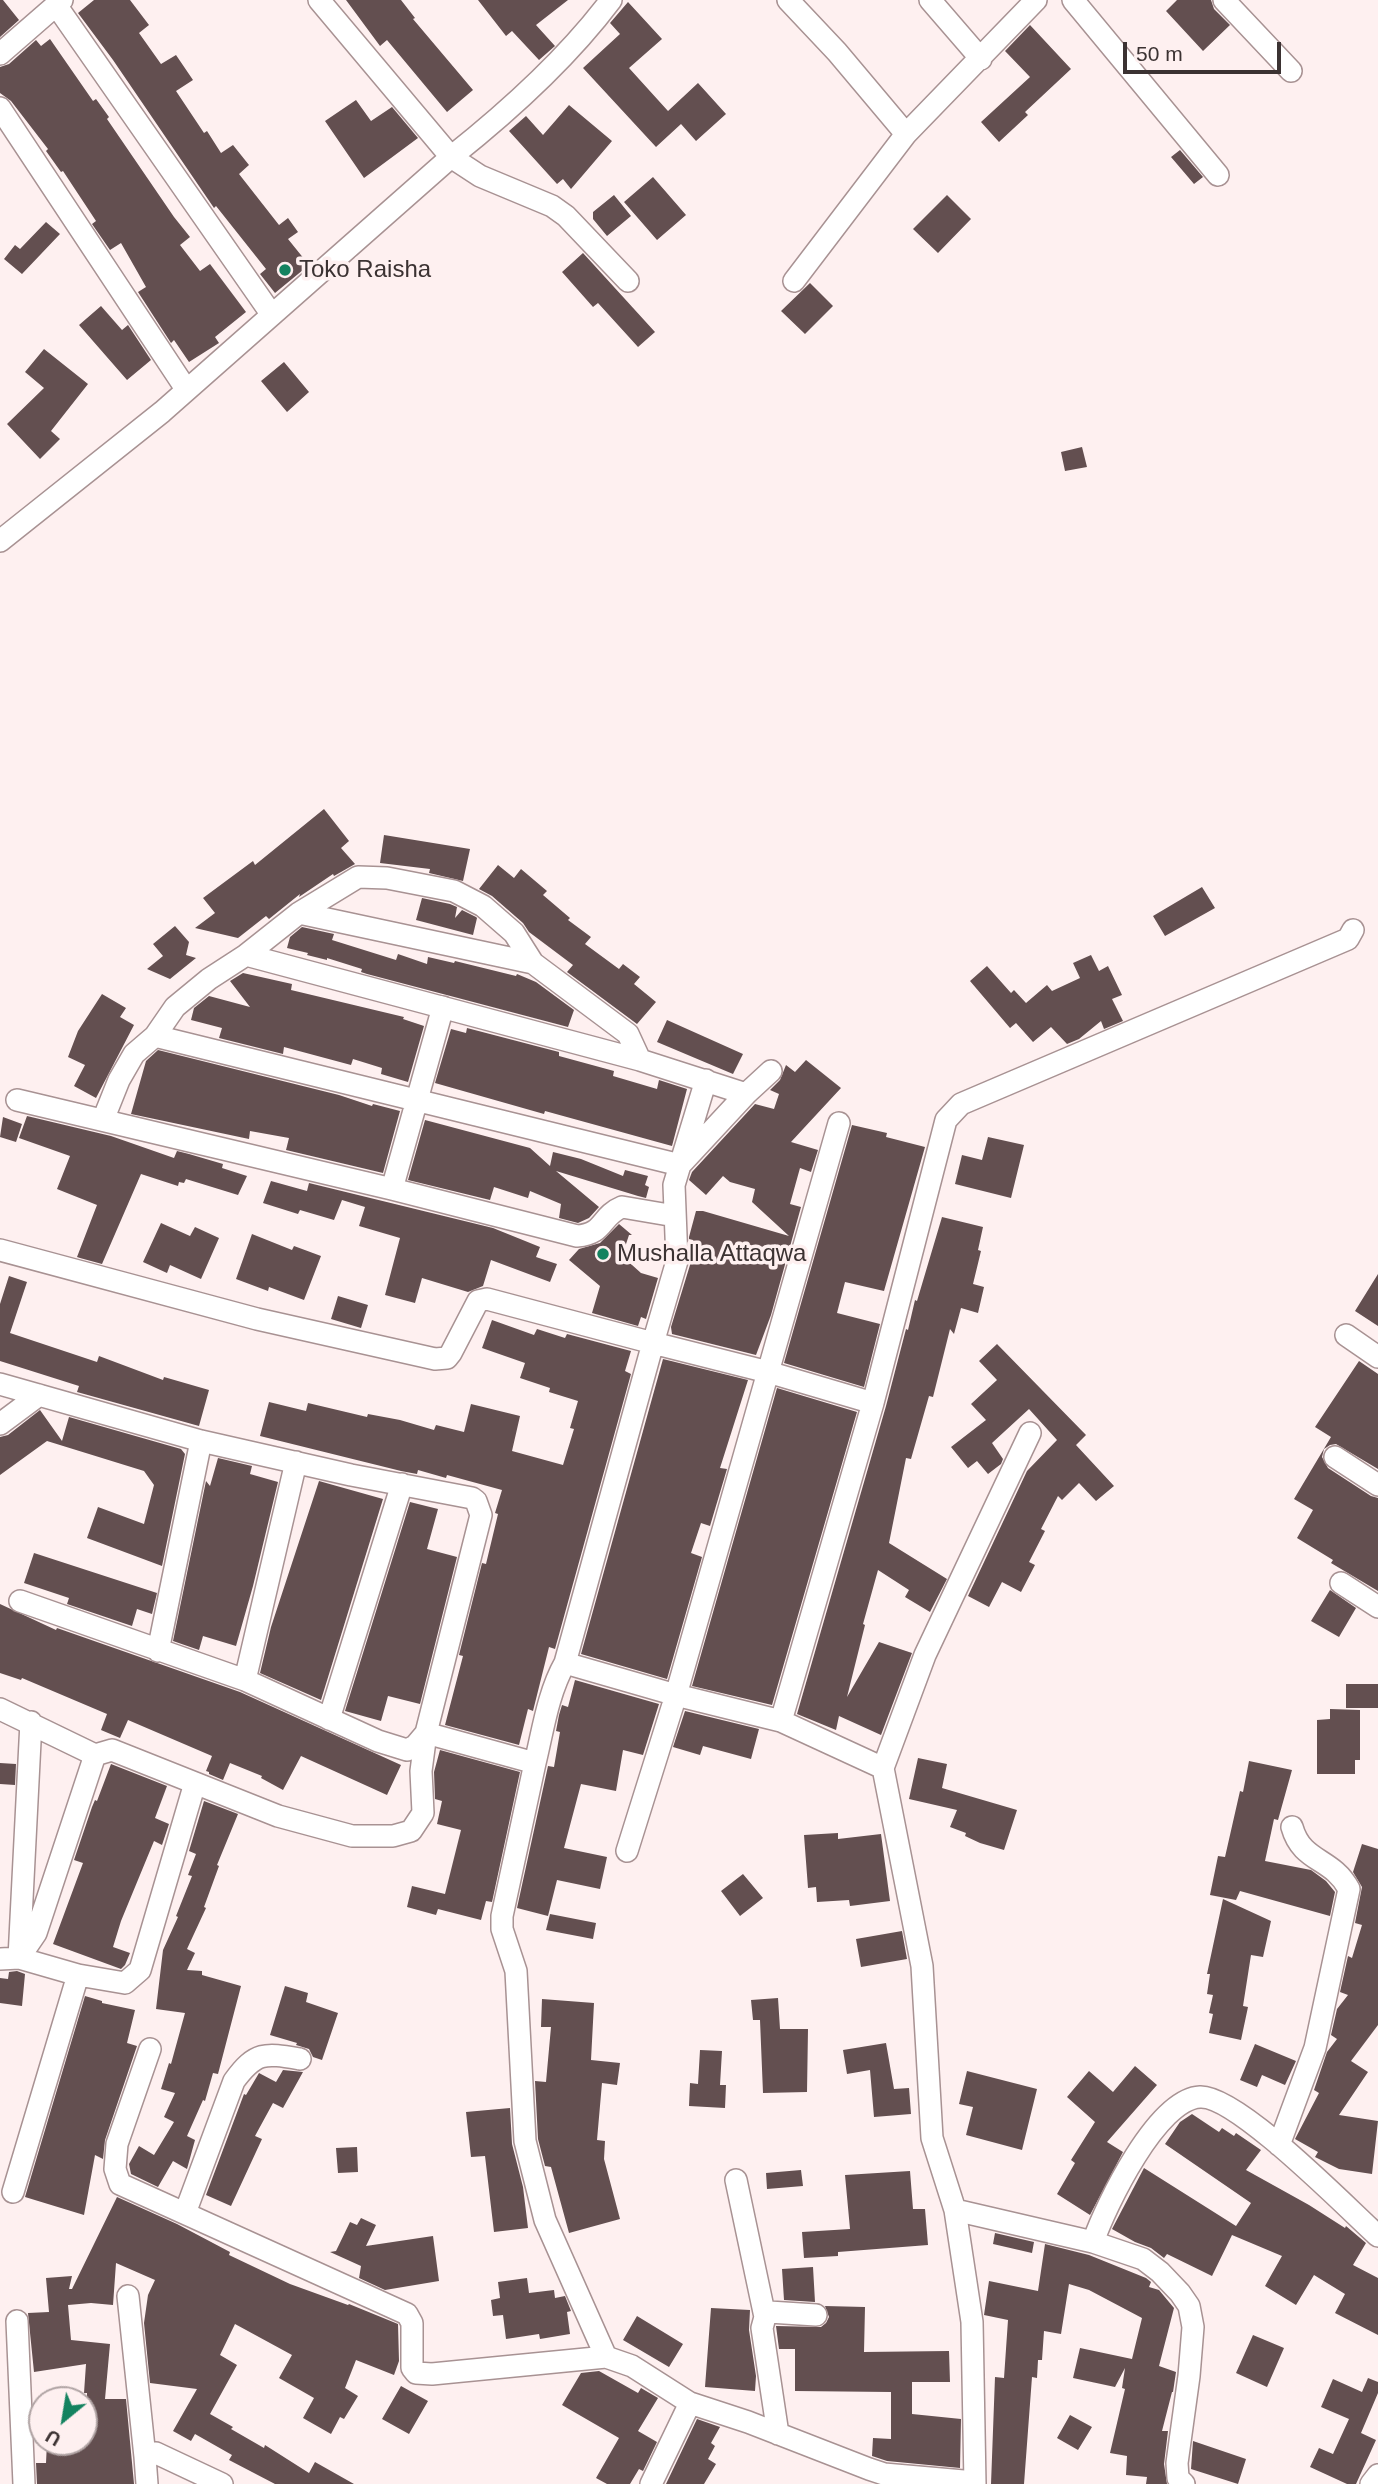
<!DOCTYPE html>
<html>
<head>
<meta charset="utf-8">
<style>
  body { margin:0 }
  #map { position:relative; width:1378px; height:2484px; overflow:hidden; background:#fef0f0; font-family:Arial,sans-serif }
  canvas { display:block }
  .north { position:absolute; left:28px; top:2386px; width:70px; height:70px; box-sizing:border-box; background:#fef0f0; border:2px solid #b0a4a4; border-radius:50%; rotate:210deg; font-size:19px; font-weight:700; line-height:28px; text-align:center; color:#3b3232 }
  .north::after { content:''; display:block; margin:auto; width:24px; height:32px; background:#148360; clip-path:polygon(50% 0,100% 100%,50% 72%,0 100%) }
  .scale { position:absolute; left:1123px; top:42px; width:158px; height:32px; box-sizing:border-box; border:4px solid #3b3232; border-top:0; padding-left:9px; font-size:21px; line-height:24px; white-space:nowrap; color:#3b3232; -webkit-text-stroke:5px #fef0f0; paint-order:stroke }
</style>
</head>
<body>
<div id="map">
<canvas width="1378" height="2484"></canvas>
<div class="north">U</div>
<div class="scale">50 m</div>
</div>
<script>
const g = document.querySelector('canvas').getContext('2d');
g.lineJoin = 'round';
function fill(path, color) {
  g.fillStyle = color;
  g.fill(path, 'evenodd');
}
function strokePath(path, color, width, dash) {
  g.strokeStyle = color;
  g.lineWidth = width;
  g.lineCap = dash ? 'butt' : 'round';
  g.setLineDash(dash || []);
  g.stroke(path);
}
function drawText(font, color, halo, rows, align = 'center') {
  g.font = font + ' Arial,sans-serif';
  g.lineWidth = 7;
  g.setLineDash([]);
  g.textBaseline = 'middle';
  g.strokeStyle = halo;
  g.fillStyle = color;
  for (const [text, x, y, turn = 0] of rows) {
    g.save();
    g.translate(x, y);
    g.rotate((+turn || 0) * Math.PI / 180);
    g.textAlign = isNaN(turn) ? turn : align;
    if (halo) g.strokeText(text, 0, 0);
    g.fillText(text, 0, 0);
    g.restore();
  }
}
const building = new Path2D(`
  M0 0H3L19 20 0 37Z
  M94 0H130L149 25 139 33 161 64 176 55 193 80 176 91 204 133 207 131 221 153 233 145 249 165 239 174 279 225 288 218 298 232 288 239 309 265 275 293 260 274 266 269 216 206 214 208 113 60 78 13Z
  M346 0H401L415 18 413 19 473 90 447 112 387 40 380 46Z
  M478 0H568L536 25 555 46 539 60 512 31 506 36Z
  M1177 0H1211L1214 9 1230 25 1203 51 1166 11Z
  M628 2 662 39 629 68 668 111 698 83 726 114 696 141 681 124 656 147 583 68 620 34 610 23Z
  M1030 25 1071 69 1025 112 1028 115 999 142 981 122 1030 77 1005 51Z
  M50 39 93 101 96 99 109 117 107 119 174 217 190 237 180 245 200 271 210 264 246 312 215 337 219 343 189 362 174 340 171 343 138 292 146 287 121 243 110 250 92 224 96 221 63 171 61 172 46 151 48 149 11 101 0 93V67L9 64 36 40 41 46Z
  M356 100 371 121 392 107 418 138 364 178 325 121Z
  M569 105 612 141 571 189 563 179 557 184 509 131 526 116 543 135Z
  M1180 150 1203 177 1194 184 1171 157Z
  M653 177 686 215 657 240 624 202Z
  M614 195 631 216 607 236 593 219V212Z
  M947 195 971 219 938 253 913 229Z
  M46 222 60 234 22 274 4 259 15 245 20 249Z
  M583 253 655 332 638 347 598 303 593 307 562 272Z
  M810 283 833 306 805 334 781 311Z
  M101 306 122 330 128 325 151 360 127 380 79 325Z
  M44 349 88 384 51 431 60 439 40 459 7 424 44 388 25 372Z
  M284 362 309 392 287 412 261 381Z
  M1082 447 1087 467 1065 471 1061 452Z
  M324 809 349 841 341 848 355 864 334 876 333 874 299 897 300 894 269 919 266 916 238 938 195 928 215 913 203 898 253 861 255 865Z
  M384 835 470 849 463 881 429 873 430 869 380 863Z
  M498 865 514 878 521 869 547 891 543 895 570 918 568 920 591 937 585 944 619 969 623 964 640 977 634 984 656 1002 637 1024 567 972 573 965 529 932 523 923 492 896 479 889Z
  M1202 887 1215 908 1165 936 1153 916Z
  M422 898 450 904 457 907 455 918 462 910 476 917 477 918 473 935 416 920Z
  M175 926 189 942 186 955 196 958 170 979 147 969 163 956 153 944Z
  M302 927 334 934 332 940 396 960 398 954 427 964 428 957 454 963 455 961 516 976 517 974 536 982 574 1010 568 1027 367 974 361 972 362 969 327 958V960L307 955 308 953 287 948 290 937Z
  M1091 955 1099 971 1108 966 1122 995 1112 999 1123 1021 1104 1029 1101 1021 1079 1039 1067 1044 1051 1027 1033 1042 1016 1023 1010 1028 970 981 987 966 1011 993 1014 990 1026 1003 1047 985 1052 991 1080 978 1073 963Z
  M243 973 292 984 291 990 404 1017 403 1019 424 1026 408 1082 381 1074 382 1068 353 1059 351 1065 284 1047 283 1054 219 1038 222 1028 191 1020 194 1008 209 996 250 1007 230 981Z
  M102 994 126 1008 120 1017 134 1025 96 1098 74 1086 85 1065 68 1057 78 1031Z
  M667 1020 743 1054 733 1074 657 1042Z
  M467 1028 559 1052V1056L614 1071 613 1076 657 1089 659 1080 687 1089 672 1146 545 1111 544 1114 435 1083 451 1029 466 1033Z
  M158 1050 339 1095 372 1106 373 1104 400 1111 383 1173 286 1150 289 1138 250 1131 249 1139 131 1114 146 1061Z
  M806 1060 841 1088 791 1142 818 1150 811 1172 800 1168 790 1204 801 1207 771 1315 756 1355 672 1334 671 1327 690 1265 693 1240 689 1239V1237L696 1211H703L789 1236 752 1202 755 1189 730 1182 723 1176 706 1195 689 1180 692 1172 755 1104 774 1109 779 1094 770 1090 780 1080 786 1065 795 1072Z
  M27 1116 111 1136 174 1158 177 1151 189 1154 223 1164 222 1168 247 1176 238 1195 186 1179 184 1183 179 1182 178 1186 141 1174 102 1264 80 1258 77 1257 97 1205 57 1189 70 1156 19 1138Z
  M3 1117 22 1124 16 1142 0 1137Z
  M425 1120 530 1148 550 1166 553 1152 581 1159 623 1176 625 1170 648 1176 645 1185 649 1187 646 1198 638 1196 556 1171 599 1207 589 1218 578 1223 559 1218 561 1204 530 1191 528 1198 494 1187 490 1200 408 1180Z
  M852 1125 887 1133 886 1137 925 1147 884 1291 845 1282 837 1313 880 1324 864 1387 784 1363Z
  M988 1137 1024 1145 1011 1198 955 1184 962 1155 982 1160Z
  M271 1181 307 1191 309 1183 493 1228 540 1247 536 1257 557 1264 550 1282 491 1260 483 1286 468 1292 422 1278 415 1303 385 1295 400 1238 359 1226 365 1207 342 1200 334 1220 300 1210 298 1214 263 1203Z
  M942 1217 983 1227 978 1250 981 1251 973 1284 984 1287 978 1313 961 1308 954 1334 950 1329 933 1397 929 1396 911 1459 906 1458 889 1543 947 1579 930 1612 905 1597 909 1590 878 1570 863 1624 865 1625 847 1697 879 1642 912 1653 881 1735 839 1716 836 1730 797 1714 886 1406 906 1329 908 1330 915 1300 917 1301Z
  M161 1223 190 1236 195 1227 219 1238 201 1279 170 1265 167 1273 143 1262Z
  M619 1224 632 1235H629L622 1256 641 1273 658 1278 646 1319 641 1317 638 1326 592 1313 600 1286 569 1260 579 1249 600 1243Z
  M252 1234 292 1250 294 1246 321 1256 304 1300 269 1287 268 1291 236 1279Z
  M1378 1274V1326L1355 1311Z
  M9 1276 27 1282 10 1333 97 1362 99 1356 163 1380 164 1377 209 1390 199 1426 77 1392 79 1386 0 1361V1304Z
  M338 1296 368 1305 361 1328 331 1319Z
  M492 1320 534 1335 537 1329 565 1338 567 1334 631 1351 625 1371 631 1374 555 1649 549 1647 533 1711 528 1709 519 1745 445 1725 463 1656 459 1655 482 1563 486 1564 498 1514 495 1513 502 1490 447 1475 446 1478 418 1470 417 1474 401 1471 260 1436 269 1402 306 1411 308 1403 367 1417 368 1414 400 1420 434 1430 436 1425 464 1432 471 1404 520 1416 512 1451 563 1465 574 1429 570 1428 578 1401 549 1392 550 1388 520 1378 525 1363 482 1348Z
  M997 1344 1086 1435 1076 1445 1114 1486 1096 1501 1079 1483 1062 1500 1058 1496 1041 1529 1045 1531 1029 1562 1035 1565 1021 1592 1002 1582 989 1607 968 1596 1027 1471 1057 1440 1029 1409 992 1443 1003 1459 1001 1464 988 1474 977 1461 968 1468 951 1447 986 1420 971 1404 997 1380 979 1361Z
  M663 1359 748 1380 720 1468 727 1469 710 1526 701 1523 691 1553 702 1557 667 1679 581 1654Z
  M1359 1361 1378 1374V1469L1336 1444 1330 1445 1324 1449 1322 1457 1328 1468 1371 1496 1378 1498V1591L1331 1563 1333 1560 1297 1538 1313 1510 1294 1499 1331 1437 1315 1427Z
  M777 1388 857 1412 772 1705 692 1686Z
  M40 1410 62 1441 69 1417 181 1449 185 1454 162 1566 87 1538 98 1507 144 1524 154 1485 144 1471 47 1441 0 1475V1437L8 1435Z
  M218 1458 252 1466 250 1474 278 1482 253 1586 236 1646 203 1636 199 1650 173 1641 206 1481 210 1486Z
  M319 1481 383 1499 321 1700 260 1673 271 1627Z
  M410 1502 438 1509 427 1549 457 1557 420 1704 388 1696 381 1721 345 1711Z
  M34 1553 157 1593 152 1614 137 1609 132 1626 67 1604 69 1598 24 1583Z
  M1330 1590 1356 1608 1339 1637 1311 1621Z
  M0 1604 56 1630 57 1628 240 1692 401 1765 387 1795 301 1756 283 1790 261 1778 262 1776 230 1763 223 1780 209 1774V1772L206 1771 212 1756 128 1720 120 1738 101 1730 107 1714 22 1678 21 1680 0 1673Z
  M575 1680 659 1704 643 1755 623 1750 616 1791 581 1784 564 1848 607 1857 600 1889 557 1880 548 1916 517 1908 548 1766 554 1767 560 1732 556 1731 559 1715 562 1705 568 1707Z
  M1346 1684H1378V1708H1346Z
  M1330 1709 1360 1710V1760H1355V1774H1317V1720L1330 1719Z
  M685 1711 759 1729 751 1759 703 1746 700 1755 673 1747Z
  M440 1750 520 1772 492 1902 486 1901 481 1920 438 1909 436 1915 407 1907 412 1886 445 1894 461 1830 437 1824 442 1801 435 1799 434 1772Z
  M918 1758 947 1764 942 1788 1017 1810 1004 1850 980 1843 965 1836 966 1833 950 1827 957 1810 909 1799Z
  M1249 1761 1292 1770 1278 1820 1274 1819 1265 1861 1311 1870 1326 1881 1335 1892 1330 1916 1240 1891 1236 1900 1210 1895 1218 1856 1225 1857 1240 1791 1243 1792Z
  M0 1763 16 1764 15 1785 0 1784Z
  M111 1764 167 1786 155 1818 169 1824 162 1845 154 1841 121 1921 113 1947 130 1953 125 1965 121 1969 53 1944 83 1863 74 1860 92 1807 95 1800 97 1801Z
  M204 1801 238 1814 217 1865 219 1866 204 1907 206 1908 187 1949 195 1953 187 1970 202 1971V1975L241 1986 218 2074 213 2073 205 2101 203 2100 187 2136 195 2140 187 2169 173 2161 158 2187 131 2174 129 2164 139 2146 154 2155 174 2122 164 2117 175 2093 161 2089 169 2063 171 2064 185 2013 156 2009 163 1950 178 1917 176 1916 192 1876 188 1875 196 1854 189 1851Z
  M838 1833V1839L881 1834 890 1901 850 1906 849 1900 817 1902 816 1887 808 1888 804 1835Z
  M1362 1844 1378 1849V2025L1351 2061 1368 2072 1339 2115 1378 2121 1372 2174 1339 2169 1315 2157 1318 2152 1295 2139 1319 2093 1314 2090 1327 2052 1337 2039 1331 2035 1337 2009 1348 1995 1340 1992 1348 1956 1352 1958 1362 1925 1355 1923 1362 1887 1353 1872Z
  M743 1874 763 1898 740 1916 721 1891Z
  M1223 1899 1271 1921 1263 1957 1251 1955 1243 2006 1248 2007 1241 2040 1209 2033 1213 2014 1209 2013 1213 1995 1207 1994 1210 1974H1207Z
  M550 1914 596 1923 593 1939 546 1930Z
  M902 1931 907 1959 861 1967 856 1939Z
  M17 1971 25 1974 22 2006 0 2003V1978L8 1979 9 1972Z
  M285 1986 308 1993 306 2002 338 2013 322 2060 313 2057 309 2049 296 2045 297 2043 270 2035Z
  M85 1996 102 2001V2003L135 2010 127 2043 137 2046 105 2140 103 2159 95 2155 84 2215 25 2197Z
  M778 1998 780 2029H808L807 2092 763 2093 760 2020H753L751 2000Z
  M542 1999 594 2003 591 2060 620 2063 617 2085 602 2083 597 2140 605 2141 604 2159 620 2219 569 2233 551 2167 545 2166 538 2139 535 2081 546 2082 551 2027H541Z
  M886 2043 894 2089 909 2088 911 2114 874 2117 870 2070 847 2074 843 2050Z
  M1255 2044 1296 2061 1285 2085 1262 2075 1257 2087 1240 2080Z
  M700 2050 722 2051 720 2085H726L725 2108 689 2106 690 2083 698 2084Z
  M1135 2066 1157 2085 1107 2142 1123 2152 1090 2215 1057 2194 1075 2163 1071 2160 1095 2122 1067 2097 1089 2071 1113 2092Z
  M283 2070 303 2072 283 2108 273 2103 255 2136 262 2139 231 2206 206 2195 244 2094 246 2095 259 2073 276 2082Z
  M967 2071 1037 2089 1022 2150 966 2135 973 2107 959 2104Z
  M510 2108 512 2144 523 2187 528 2228 494 2232 485 2156 471 2157 466 2112Z
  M1192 2114 1219 2132 1222 2128 1234 2136 1236 2133 1261 2150 1246 2170 1309 2205 1345 2228 1346 2226 1366 2243 1353 2265 1378 2278V2335L1335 2313 1345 2294 1314 2275 1296 2305 1265 2286 1282 2256 1232 2235 1212 2276 1167 2254 1164 2258 1151 2248 1135 2242 1112 2229 1144 2168 1236 2226 1251 2203 1165 2144 1180 2122Z
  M357 2147 358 2172 338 2173 336 2148Z
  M801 2170 803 2186 767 2189 766 2173Z
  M910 2171 913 2209H925L928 2245 838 2252V2256L804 2258 802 2232 850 2229 845 2175Z
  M117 2197 177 2224 230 2252 229 2255 290 2284 348 2305 349 2304 398 2324 399 2361 394 2375 356 2360 345 2388 358 2396 344 2419 340 2417 331 2434 303 2418 314 2398 279 2378 292 2355 235 2324 220 2355 237 2365 210 2414 233 2427 231 2429 264 2448 265 2445 309 2473 315 2462 354 2484H275L229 2460 232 2455 195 2434 191 2441 173 2431 197 2389 150 2383 144 2323 148 2295 155 2280 116 2263 113 2305 91 2303 68 2305 71 2340 110 2344 105 2399H126L134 2484H37L36 2463H46L47 2442H84V2434H87V2393H84L86 2364 34 2372 28 2313 49 2312 46 2278 72 2276 69 2289H72Z
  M361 2218 376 2225 366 2246 433 2236 439 2281 385 2290 359 2278 361 2266 330 2252 336 2251 350 2222 357 2225Z
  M995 2233 1034 2242 1032 2253 993 2244Z
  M1045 2244 1089 2255 1146 2278 1151 2282 1149 2287 1159 2290 1174 2308 1159 2366 1176 2372 1173 2392H1172L1162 2431H1168L1164 2464 1167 2484H1146L1147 2477 1126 2475 1127 2456 1110 2453 1125 2389 1122 2388 1125 2368 1115 2387 1073 2378 1080 2348 1132 2359 1142 2318 1089 2290 1069 2284 1061 2334 1044 2331 1042 2360H1038L1037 2378 1032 2377 1024 2484H991L995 2377 1004 2378 1008 2320 984 2315 989 2281 1038 2291Z
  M813 2267 815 2302 784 2300 782 2269Z
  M527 2278 529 2293 554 2290 555 2298 565 2296 571 2311 567 2312 570 2334 540 2339 539 2334 506 2339 503 2315 493 2316 491 2300 500 2298 498 2282Z
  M825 2306 865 2307 864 2352 949 2351 950 2382H912V2414L961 2419 960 2468 887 2461 872 2456 873 2438 891 2439V2392L795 2391V2349H779L776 2326 821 2327 826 2323 829 2317Z
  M711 2308 750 2310 749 2330 756 2376 755 2391 705 2387Z
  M637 2316 683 2344 669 2367 623 2340Z
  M1253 2335 1284 2348 1267 2387 1236 2373Z
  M599 2371 638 2393 641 2388 658 2398 638 2431 657 2442 643 2471 639 2469 630 2484H607L596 2478 619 2438 562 2405 581 2373Z
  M1368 2378 1378 2382V2393L1361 2433 1376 2440 1356 2484H1347L1310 2467 1319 2448 1333 2454 1349 2419 1321 2407 1333 2379 1362 2392Z
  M401 2386 428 2401 409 2434 382 2419Z
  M1070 2415 1092 2427 1078 2450 1057 2438Z
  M697 2419 720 2427 711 2443 715 2446 708 2459 716 2464 704 2484H666Z
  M1193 2441 1246 2459 1238 2484 1191 2469Z`);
const minor = new Path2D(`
  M319 0 451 157 480 176 552 206 566 216 628 281
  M788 0 837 52 906 134
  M930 0 981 59
  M1073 0 1218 175
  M1224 0 1291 71
  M56 5 272 315
  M0 54 62 0
  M0 108 186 389
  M794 281 906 134 1036 0
  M0 541 162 412 451 157C509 111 566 60 611 0
  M299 913 533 963
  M246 955 299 913 358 877 387 878 454 891 483 906 514 933 533 963 628 1034 640 1060
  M155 1036 680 1165 706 1080
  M17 1100 392 1189 577 1236C605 1234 600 1216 622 1207L675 1216
  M103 1120 119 1080 134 1054 155 1036 175 1007 209 979 246 955 640 1060 746 1094
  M392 1189 443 1007
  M0 1250 257 1319 435 1359 447 1358 451 1353 478 1301 487 1299 653 1343 677 1261 674 1185 680 1165 746 1094 771 1071
  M1346 1335 1378 1357
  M0 1384 201 1441 351 1475 472 1498 476 1501 481 1515 426 1733 421 1771 423 1813 411 1831 393 1836H352L278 1816 112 1750 95 1755 36 1933 19 1958 0 1959
  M873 1403 946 1120 961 1104 1348 939 1353 930
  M0 1424 39 1395
  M1335 1457 1378 1485
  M1341 1583 1378 1607
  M20 1601 245 1680 378 1741 407 1750 415 1746 426 1733 535 1763C543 1730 548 1693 565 1663L676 1695 781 1721 883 1768 922 1966 932 2138 955 2210 972 2322 975 2484
  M158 1651 201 1441
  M565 1663 653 1343 768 1372 873 1403 781 1721
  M245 1680 296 1462
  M0 1709 95 1755
  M329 1719 402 1484
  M31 1722 19 1958 78 1975 125 1983 140 1970 195 1783
  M883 1768 925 1655 1030 1433
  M627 1851 676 1695 839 1123
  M150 2049 117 2144 115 2169 120 2184 407 2314 412 2323V2368L416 2373 432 2374 606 2357 545 2220 525 2141 516 1971 502 1929V1916L535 1763
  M1279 2145 1315 2048 1349 1889C1332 1857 1302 1863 1292 1827
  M736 2180 765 2317
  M13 2192 78 1975
  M955 2210 1093 2242 1143 2259 1160 2272 1180 2293 1189 2306 1193 2327 1189 2376 1177 2463 1178 2478 1184 2484
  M185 2213 234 2081C256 2051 265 2053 300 2059
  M1093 2242C1106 2205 1157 2099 1200 2097 1237 2095 1347 2208 1378 2236
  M128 2296 145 2457
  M17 2321 24 2484
  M606 2357 632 2366 690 2403 748 2422 869 2469 884 2474 975 2482
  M778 2434 762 2328 765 2317 769 2312 816 2315
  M147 2484 145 2457 149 2454 156 2453 222 2484
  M651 2484 690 2403
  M1371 2484 1378 2475`);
const markers = [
  [285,270,7,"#148360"],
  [603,1254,7,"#148360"]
];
const poiNames = [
  ["Toko Raisha",299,270],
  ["Mushalla Attaqwa",617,1254]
];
fill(building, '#634f50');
strokePath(minor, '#a89293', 24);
strokePath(minor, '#fff', 21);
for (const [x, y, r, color] of markers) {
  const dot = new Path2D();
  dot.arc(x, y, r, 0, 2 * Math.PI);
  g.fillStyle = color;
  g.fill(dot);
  strokePath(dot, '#fef0f0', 2.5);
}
drawText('24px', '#3b3232', '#fef0f0', poiNames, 'left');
</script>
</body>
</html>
